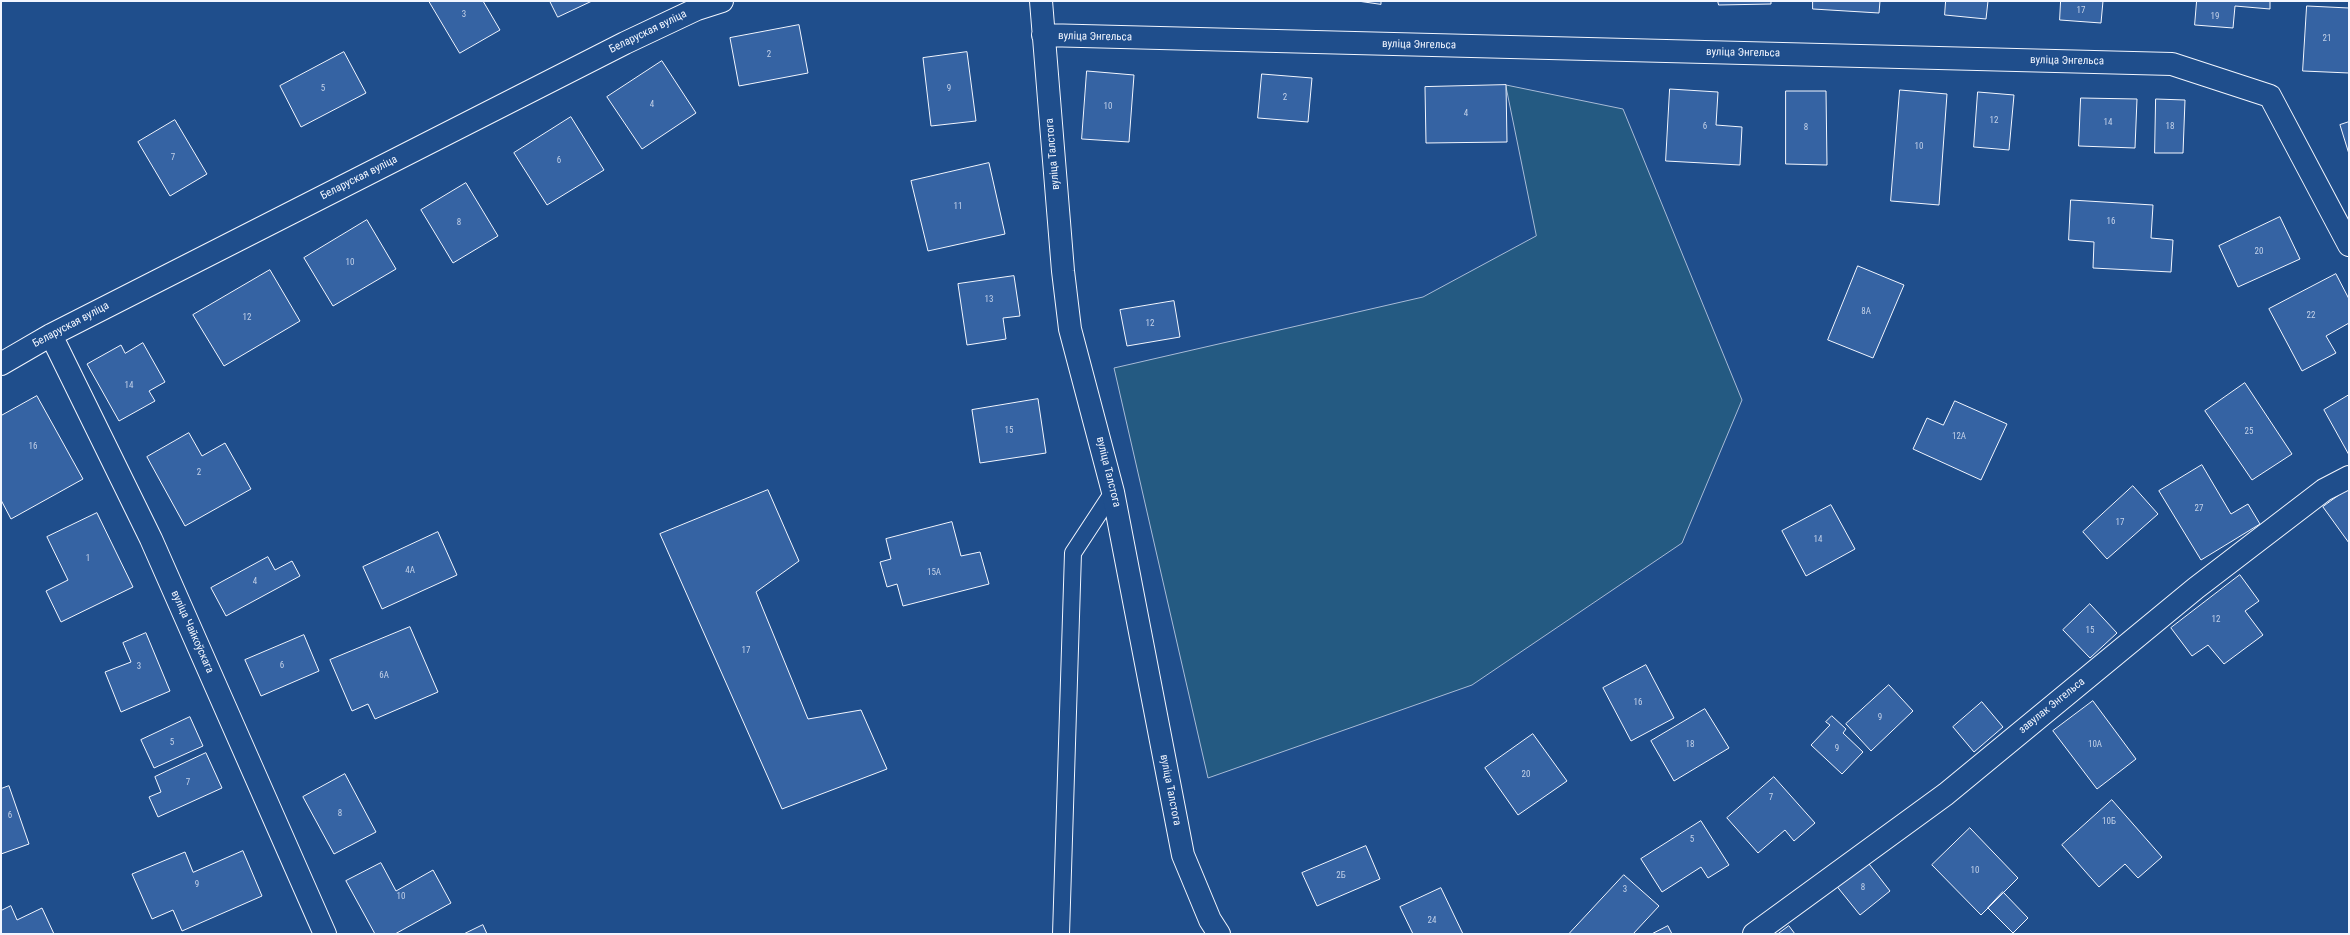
<!DOCTYPE html>
<html>
<head>
<meta charset="utf-8">
<style>
  body { margin:0 }
  #map { position:relative; width:2350px; height:935px; overflow:hidden; background:#1f4e8c; font-family:"Roboto Condensed",sans-serif }
  canvas { display:block }
  .frame { position:absolute; inset:0; border:2px solid #f2f6ff; pointer-events:none }
</style>
</head>
<body>
<div id="map">
<canvas width="2350" height="935"></canvas>
<div class="frame"></div>
</div>
<script>
const g = document.querySelector('canvas').getContext('2d');
g.lineJoin = 'round';
function fill(path, color) {
  g.fillStyle = color;
  g.fill(path, 'evenodd');
}
function strokePath(path, color, width, dash) {
  g.strokeStyle = color;
  g.lineWidth = width;
  g.lineCap = dash ? 'butt' : 'round';
  g.setLineDash(dash || []);
  g.stroke(path);
}
function drawText(font, color, halo, rows, align = 'center') {
  g.font = font + ' "Roboto Condensed",sans-serif';
  g.lineWidth = 3;
  g.setLineDash([]);
  g.textBaseline = 'middle';
  g.strokeStyle = halo;
  g.fillStyle = color;
  for (const [text, x, y, turn = 0] of rows) {
    g.save();
    g.translate(x, y);
    g.rotate((+turn || 0) * Math.PI / 180);
    g.textAlign = isNaN(turn) ? turn : align;
    if (halo) g.strokeText(text, 0, 0);
    g.fillText(text, 0, 0);
    g.restore();
  }
}
const green = new Path2D(`
  M1506 85 1623 109 1742 400 1682 543 1472 685 1208 778 1114 368 1423 297 1536 236Z`);
const building = new Path2D(`
  M429 1H483L500 30 460 53Z
  M550 1H592L558 17Z
  M1358 1H1381V4Z
  M1718 1H1771V4L1719 5Z
  M1813 1H1880L1879 13 1813 9Z
  M1946 1H1988L1986 19 1945 15Z
  M2061 1H2103L2101 23 2060 20Z
  M2197 1H2270V9L2235 6 2233 28 2195 25Z
  M2307 6 2349 8V73L2303 71Z
  M799 25 808 73 739 86 730 38Z
  M344 52 366 93 301 127 280 86Z
  M967 52 976 121 931 126 923 58Z
  M662 61 696 113 642 149 607 97Z
  M1087 71 1134 75 1129 142 1082 139Z
  M1262 74 1312 78 1308 122 1258 118Z
  M1506 85 1507 142 1426 143 1425 87Z
  M1670 89 1718 92 1716 125 1742 127 1740 165 1666 161Z
  M1900 90 1947 94 1939 205 1891 201Z
  M1786 91H1826L1827 165 1786 164Z
  M1978 92 2014 95 2009 150 1974 147Z
  M2081 98 2137 99 2135 148 2079 146Z
  M2156 99 2185 100 2183 153H2155Z
  M571 117 604 170 547 205 514 153Z
  M175 120 207 174 170 196 138 142Z
  M2349 122V154L2340 125Z
  M989 163 1005 234 928 251 911 181Z
  M466 183 498 236 453 263 421 210Z
  M2071 200 2153 205 2151 238 2173 240 2171 272 2093 268 2094 242 2069 240Z
  M2280 217 2300 259 2238 287 2219 246Z
  M367 220 396 269 333 306 304 258Z
  M1858 266 1904 285 1873 358 1828 340Z
  M270 270 300 321 224 366 193 315Z
  M2336 274 2349 299V323L2326 336 2336 353 2302 371 2269 309Z
  M1014 276 1020 316 1003 318 1006 339 967 345 958 284Z
  M1174 301 1180 337 1127 346 1120 310Z
  M143 343 165 382 149 391 155 401 119 421 87 364 121 345 125 353Z
  M2245 383 2292 454 2252 480 2205 411Z
  M2349 395V455L2324 410Z
  M37 396 83 479 11 519 1 500V416Z
  M1038 399 1046 453 980 463 972 410Z
  M1955 401 2007 424 1981 480 1913 449 1927 418 1943 425Z
  M189 433 202 456 225 443 251 489 185 526 147 457Z
  M2202 465 2231 514 2248 504 2260 524 2201 560 2159 491Z
  M2133 486 2158 514 2107 559 2083 532Z
  M2349 488V543L2323 507Z
  M768 490 799 561 756 592 808 719 861 710 887 769 782 809 660 534Z
  M1831 505 1855 549 1806 576 1782 531Z
  M97 513 133 587 61 622 46 591 68 580 47 537Z
  M952 522 961 556 980 552 989 584 903 606 897 584 887 587 880 562 891 559 886 539Z
  M438 532 457 575 382 609 363 567Z
  M268 557 275 570 292 561 300 576 226 616 211 588Z
  M2240 575 2259 601 2245 611 2263 635 2224 664 2208 645 2192 656 2171 628Z
  M2090 604 2117 633 2090 658 2063 630Z
  M410 627 438 692 375 719 368 704 352 711 330 660Z
  M146 633 170 691 121 712 105 672 131 662 123 643Z
  M304 635 319 671 261 696 245 660Z
  M1646 665 1674 718 1631 741 1603 688Z
  M1889 685 1913 711 1871 751 1846 724Z
  M2093 701 2136 759 2097 789 2053 731Z
  M1982 702 2003 727 1974 752 1953 727Z
  M1705 709 1729 748 1674 781 1651 741Z
  M1832 716 1846 729 1843 733 1863 752 1842 774 1811 745 1830 725 1826 722Z
  M190 717 203 746 154 768 141 740Z
  M1533 734 1567 781 1518 815 1485 768Z
  M206 753 222 788 158 817 149 797 161 792 155 777Z
  M345 774 376 832 334 854 303 797Z
  M1774 777 1815 823 1794 841 1785 830 1758 853 1727 818Z
  M9 786 29 844 1 854V789Z
  M2112 800 2162 857 2138 878 2125 864 2099 887 2062 845Z
  M1701 821 1729 865 1708 878 1701 867 1662 892 1641 859Z
  M1970 828 2018 878 1981 915 1932 865Z
  M1366 846 1380 879 1317 906 1302 873Z
  M243 851 262 896 182 931 173 910 152 919 132 874 185 852 193 872Z
  M1866 860 1890 891 1860 915 1835 884Z
  M381 863 396 891 433 870 451 903 395 934H375L346 881Z
  M1624 875 1659 906 1633 934H1569Z
  M1441 888 1463 934H1413L1400 907Z
  M2003 892 2028 918 2013 933 1988 908Z
  M11 906 17 920 42 908 54 934H1V911Z
  M483 925 487 934H464Z
  M1668 926 1672 934H1652Z
  M1789 926 1795 934H1778Z`);
const service = new Path2D(`
  M1061 934 1073 553 1113 492`);
const minor = new Path2D(`
  M1041 1 1063 271 1070 329 1113 492 1183 855 1210 920 1219 934
  M1043 35 2172 64 2270 96 2349 245
  M51 335 151 539 325 934
  M1 364 51 335 625 43 697 9 722 1
  M1754 934 1946 794 2196 588 2324 490 2349 477`);
const numberNames = [
  ["17",2081,11],
  ["3",464,15],
  ["19",2215,17],
  ["21",2327,39],
  ["2",769,55],
  ["5",323,89],
  ["9",949,89],
  ["2",1285,98],
  ["4",652,105],
  ["10",1108,107],
  ["4",1466,114],
  ["12",1994,121],
  ["14",2108,123],
  ["6",1705,127],
  ["18",2170,127],
  ["8",1806,128],
  ["10",1919,147],
  ["7",173,158],
  ["6",559,161],
  ["11",958,207],
  ["16",2111,222],
  ["8",459,223],
  ["20",2259,252],
  ["10",350,263],
  ["13",989,300],
  ["8А",1866,312],
  ["22",2311,316],
  ["12",247,318],
  ["12",1150,324],
  ["14",129,386],
  ["15",1009,431],
  ["25",2249,432],
  ["12А",1959,437],
  ["16",33,447],
  ["2",199,473],
  ["27",2199,509],
  ["17",2120,523],
  ["14",1818,540],
  ["1",88,559],
  ["4А",410,571],
  ["15А",934,573],
  ["4",255,582],
  ["12",2216,620],
  ["15",2090,631],
  ["17",746,651],
  ["6",282,666],
  ["3",139,667],
  ["6А",384,676],
  ["16",1638,703],
  ["9",1880,718],
  ["5",172,743],
  ["18",1690,745],
  ["10А",2095,745],
  ["9",1837,749],
  ["20",1526,775],
  ["7",188,783],
  ["7",1771,798],
  ["8",340,814],
  ["6",10,816],
  ["10Б",2109,822],
  ["5",1692,840],
  ["10",1975,871],
  ["2Б",1341,876],
  ["9",197,885],
  ["8",1863,888],
  ["3",1625,890],
  ["10",401,897],
  ["24",1432,921]
];
const streetNames = [
  ["Беларуская вуліца",648,32,-26],
  ["вуліца Энгельса",1095,37,1],
  ["вуліца Энгельса",1419,45,1],
  ["вуліца Энгельса",1743,53,1],
  ["вуліца Энгельса",2067,61,1],
  ["вуліца Талстога",1053,154,-95],
  ["Беларуская вуліца",359,178,-27],
  ["Беларуская вуліца",71,325,-28],
  ["вуліца Талстога",1108,472,76],
  ["вуліца Чайкоўскага",192,632,66],
  ["завулак Энгельса",2052,706,-39],
  ["вуліца Талстога",1170,790,79]
];
fill(green, '#245a82');
strokePath(green, '#a8bbd7', 1);
fill(building, '#3563a3');
strokePath(building, '#f2f6ff', 1);
strokePath(service, '#f2f6ff', 18);
strokePath(minor, '#f2f6ff', 24);
strokePath(service, '#1f4e8c', 16);
strokePath(minor, '#1f4e8c', 22);
drawText('9px', '#c3d1e8', null, numberNames);
drawText('11px', '#f2f6ff', '#1f4e8c', streetNames);
</script>
</body>
</html>
